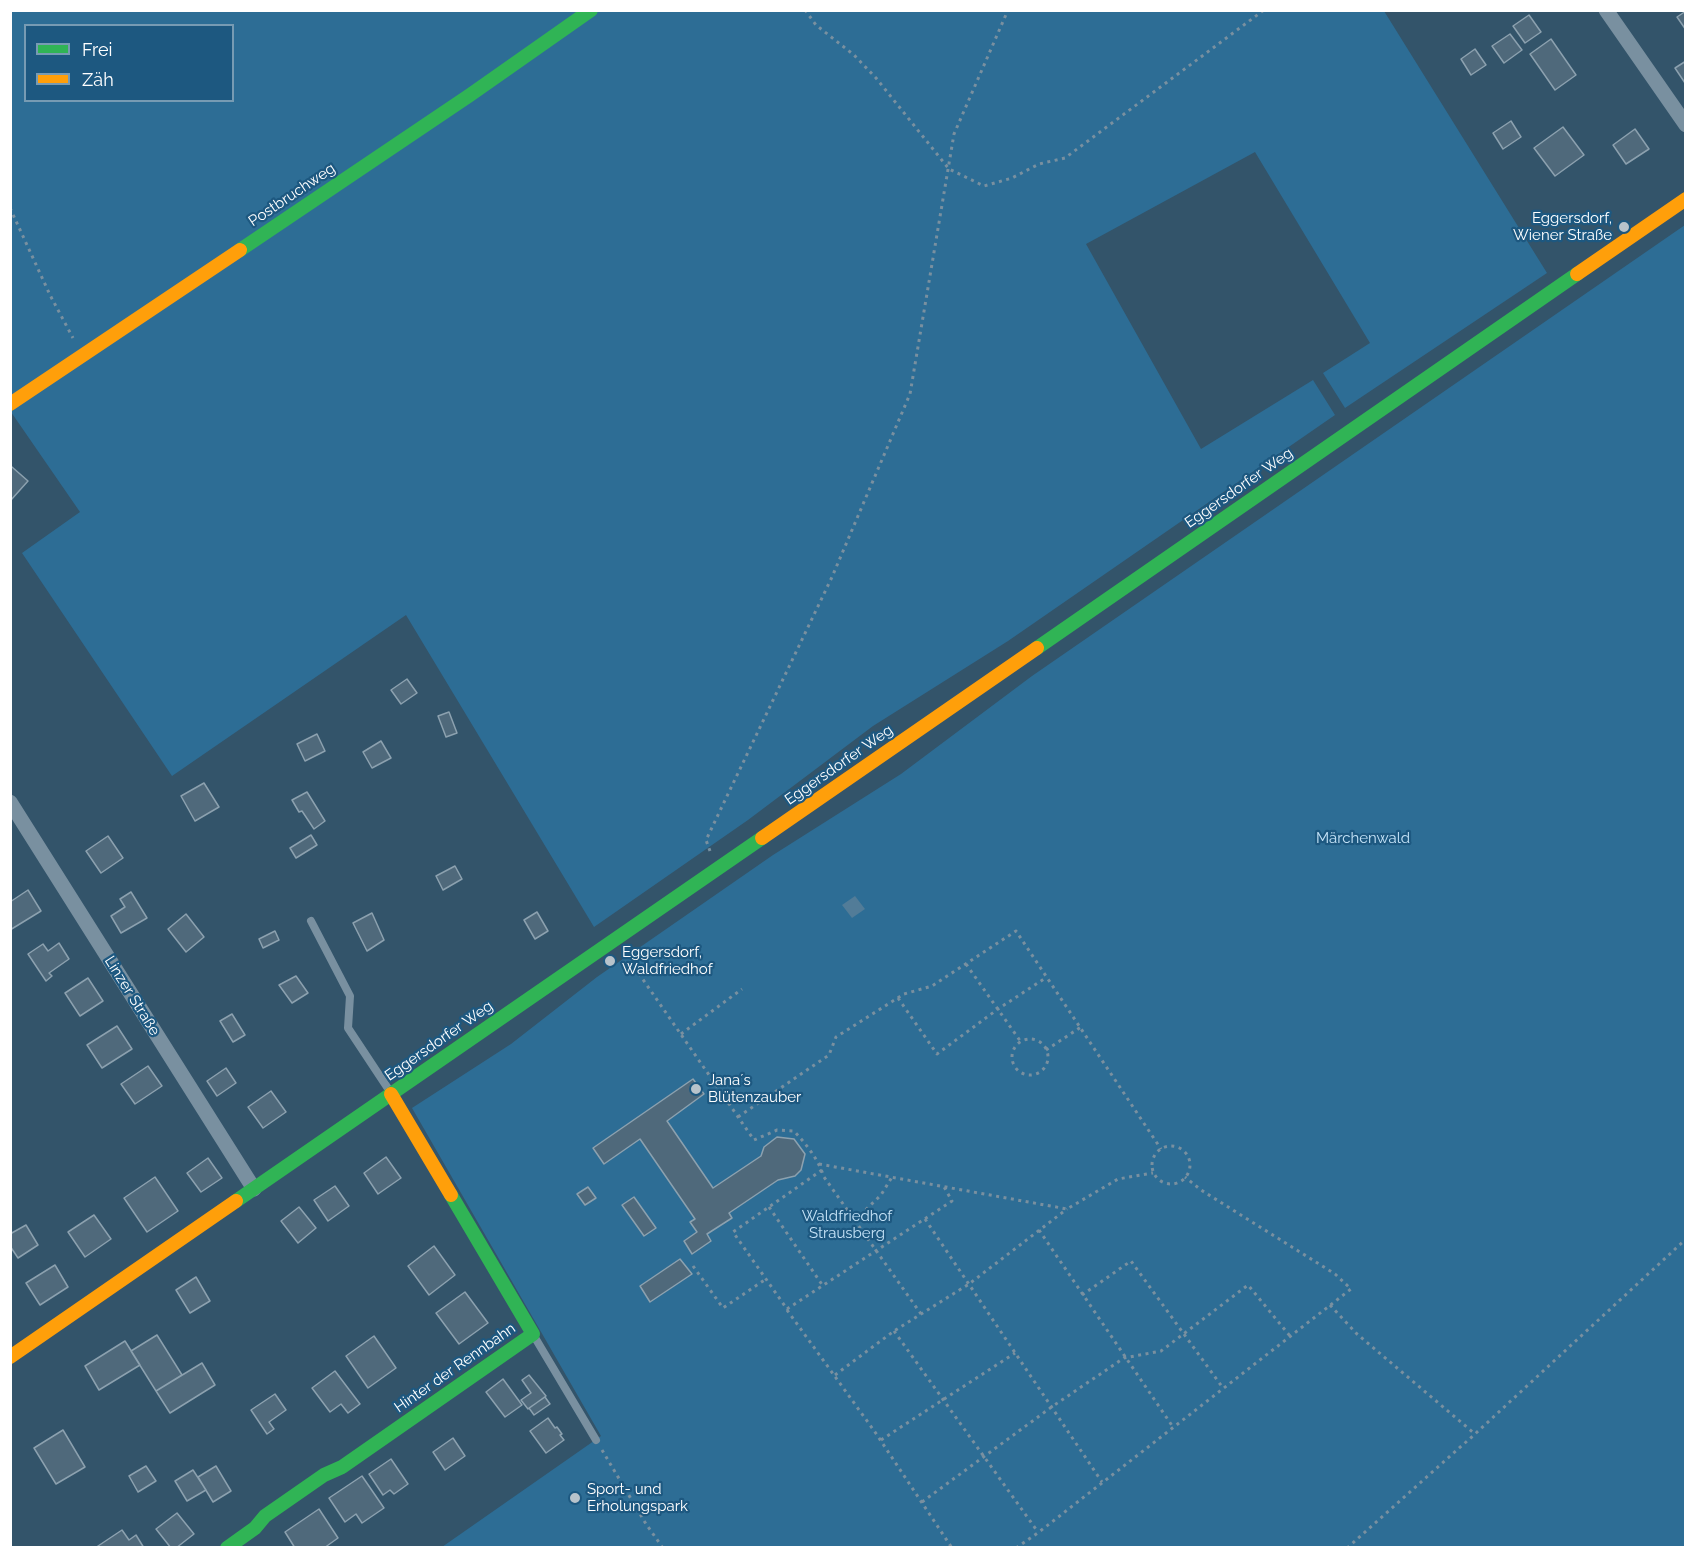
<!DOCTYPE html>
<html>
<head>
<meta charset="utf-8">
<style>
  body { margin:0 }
  #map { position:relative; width:1696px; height:1558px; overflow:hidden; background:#33546a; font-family:Raleway,sans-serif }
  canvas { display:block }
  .frame { position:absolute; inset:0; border:12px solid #fff; pointer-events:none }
  .legend { position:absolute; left:24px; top:24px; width:210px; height:78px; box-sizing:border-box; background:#1d5880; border:2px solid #779bb3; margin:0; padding:8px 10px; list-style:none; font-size:18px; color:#fff }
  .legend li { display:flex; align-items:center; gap:12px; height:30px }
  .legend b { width:30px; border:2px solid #779bb3 }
</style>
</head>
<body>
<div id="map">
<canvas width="1696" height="1558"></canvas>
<div class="frame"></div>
<ul class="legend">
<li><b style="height:8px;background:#30b455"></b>Frei</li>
<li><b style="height:8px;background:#ff9f0a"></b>Zäh</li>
</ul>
</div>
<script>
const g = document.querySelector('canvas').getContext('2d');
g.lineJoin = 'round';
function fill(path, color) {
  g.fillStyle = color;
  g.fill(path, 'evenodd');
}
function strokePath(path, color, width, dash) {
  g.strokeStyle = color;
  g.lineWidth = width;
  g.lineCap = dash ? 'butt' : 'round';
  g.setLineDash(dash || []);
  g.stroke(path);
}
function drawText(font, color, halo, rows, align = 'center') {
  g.font = font + ' Raleway,sans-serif';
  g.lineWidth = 4.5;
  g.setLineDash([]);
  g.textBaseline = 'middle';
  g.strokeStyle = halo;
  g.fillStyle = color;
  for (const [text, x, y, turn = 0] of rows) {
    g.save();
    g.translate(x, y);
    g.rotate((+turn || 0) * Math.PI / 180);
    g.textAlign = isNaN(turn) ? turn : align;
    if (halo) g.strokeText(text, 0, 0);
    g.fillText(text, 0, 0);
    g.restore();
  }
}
const green = new Path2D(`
  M10 11H1384L1547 273 1345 408 1323 373 1370 343 1255 152 1086 244 1201 449 1313 380 1335 415 1008 641 873 726 748 820 594 927 406 615 172 776 22 553 80 512 11 412ZM26 26H232V100H26Z
  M1685 225V1547H442L601 1436 412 1108 511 1044 597 977 773 855 901 774 1032 676Z`);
const water = new Path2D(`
  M855 896 865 909 852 918 842 905Z`);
const building = new Path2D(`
  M1686 11V30L1677 17Z
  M1529 15 1541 32 1525 43 1513 26Z
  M1510 34 1522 50 1504 63 1492 46Z
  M1551 39 1576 75 1555 90 1530 54Z
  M1475 49 1486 65 1471 75 1461 59Z
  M1686 61V83H1685L1675 68Z
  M1511 121 1521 137 1503 149 1493 133Z
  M1563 127 1584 155 1555 176 1534 148Z
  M1635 129 1649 149 1626 164 1613 145Z
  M12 467 28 481 11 500 10 468Z
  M407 679 417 693 401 704 391 690Z
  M449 712 457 733 446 737 438 716Z
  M317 734 325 751 305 761 297 744Z
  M381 741 391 758 372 768 363 752Z
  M204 783 219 807 195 821 181 796Z
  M307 792 325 821 314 829 302 811 299 812 292 800Z
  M311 835 317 845 296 858 290 848Z
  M108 836 123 858 101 873 86 851Z
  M455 866 462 879 443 890 436 876Z
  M28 890 41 911 10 930V902Z
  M131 892 147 918 121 933 111 916 125 907 120 899Z
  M537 912 548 931 535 939 524 920Z
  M372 913 384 940 367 951 353 923Z
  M186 914 204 937 186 952 168 929Z
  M275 931 279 940 263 948 259 939Z
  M59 943 69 959 49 973 52 976 46 981 28 954 43 944 48 951Z
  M296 976 308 993 292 1003 279 985Z
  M88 978 103 1001 80 1016 65 993Z
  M232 1014 245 1035 233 1042 220 1021Z
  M117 1026 132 1049 102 1068 87 1045Z
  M148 1066 162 1086 135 1104 121 1084Z
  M226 1068 236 1083 217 1096 207 1081Z
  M693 1079 704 1094 667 1121 713 1188 761 1156 764 1147 777 1137 794 1139 805 1154 801 1170 795 1176 778 1180 729 1213 732 1218 707 1234 711 1241 692 1254 684 1241 697 1232 690 1222 695 1219 640 1139 604 1164 593 1148Z
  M271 1091 286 1112 263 1128 248 1107Z
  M386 1157 401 1178 378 1194 364 1173Z
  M208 1158 222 1178 201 1192 187 1173Z
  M155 1177 178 1211 147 1232 124 1198Z
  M335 1186 349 1206 328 1221 314 1200Z
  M588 1187 596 1198 585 1205 577 1194Z
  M634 1197 656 1228 644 1236 622 1205Z
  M299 1207 316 1228 298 1243 281 1221Z
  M94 1215 111 1239 85 1257 68 1232Z
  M26 1225 38 1245 18 1258 10 1246V1234Z
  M434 1246 455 1275 429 1295 408 1266Z
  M680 1259 692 1274 650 1302 640 1286Z
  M55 1265 68 1287 40 1305 26 1283Z
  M196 1277 210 1301 190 1313 176 1290Z
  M465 1292 488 1323 459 1344 436 1313Z
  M157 1335 182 1375 156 1391 131 1351Z
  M374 1336 396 1368 368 1388 346 1356Z
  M125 1341 140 1365 99 1390 85 1366Z
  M202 1363 215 1385 170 1413 156 1391Z
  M335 1371 360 1404 348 1413 341 1404 330 1412 312 1388Z
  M529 1375 546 1396 528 1409 521 1400 531 1393 522 1380Z
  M503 1379 522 1405 505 1417 486 1392Z
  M275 1394 286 1410 269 1422 274 1429 267 1434 251 1410Z
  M545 1397 550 1404 534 1415 529 1408Z
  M548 1418 555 1428 557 1427 562 1434 560 1435 564 1440 546 1453 530 1431Z
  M63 1430 85 1467 56 1484 34 1448Z
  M453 1438 465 1456 445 1470 433 1452Z
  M391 1459 408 1484 394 1494 390 1490 383 1495 369 1474Z
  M146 1466 156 1481 138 1492 129 1476Z
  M216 1466 231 1491 213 1502 198 1477Z
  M193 1470 206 1490 187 1501 175 1481Z
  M362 1476 384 1508 362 1523 356 1514 345 1522 329 1498Z
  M319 1509 338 1538 324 1548H295L285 1532Z
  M177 1513 194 1534 176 1548H171L156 1529Z
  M122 1530 129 1540 136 1535 144 1548H95Z`);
const path = new Path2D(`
  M805 10 816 25 854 55 876 78 949 169 984 186 1012 178 1039 164 1065 158 1264 10
  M10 208 50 295 73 338
  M710 851 706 840 832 577 910 394 954 134 1008 10
  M626 955 754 1140 777 1130 794 1131C807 1145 818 1159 824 1177L921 1314
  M966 964 1021 1042
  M898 998 937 1054 998 1009 1047 977
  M681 1034 742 989
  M1012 1057a18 18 0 1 1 36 0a18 18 0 1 1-36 0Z
  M1046 1050 1081 1027
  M738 1117 829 1055 836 1037 904 994 932 986 1016 931 1161 1149
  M1152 1165a19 19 0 1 1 38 0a19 19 0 1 1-38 0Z
  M819 1164 1067 1209 1118 1179 1153 1173
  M822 1170 733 1232 787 1309 952 1201 943 1185
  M769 1207 823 1286
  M925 1219 1102 1482
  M855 1220 881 1195 892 1177
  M1039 1230 1173 1427
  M693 1266 723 1308 766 1279
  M1082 1295 1131 1261 1223 1388
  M1330 1305 1357 1334 1475 1434
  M787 1310 875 1432 952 1548
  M894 1331 1038 1532
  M835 1375 894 1331 969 1284 1067 1209
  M881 1440 1015 1353
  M602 1450 646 1524 663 1548
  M922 1502 1053 1406 1124 1358 1161 1351 1248 1285 1290 1336
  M1016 1548 1039 1532 1351 1289 1335 1274 1201 1190 1185 1177
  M1347 1548 1475 1434 1686 1239`);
const lane = new Path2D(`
  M311 921 350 996 348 1028 391 1093
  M534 1336 596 1440`);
const street = new Path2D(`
  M1606 10 1686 125
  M10 802 254 1189`);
const fast = new Path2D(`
  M240 250 470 95 591 10
  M1037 648 1577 274
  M236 1201 762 838
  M227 1548 255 1528 265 1516 324 1475 342 1467 533 1334 451 1195`);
const slow = new Path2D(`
  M1577 274 1686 199
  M10 404 240 250
  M762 838 1037 648
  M391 1094 451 1195
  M10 1357 236 1201`);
const markers = [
  [1624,227,6,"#b8c3cb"],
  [610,961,6,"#b8c3cb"],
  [696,1089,6,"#b8c3cb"],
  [575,1498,6,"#b8c3cb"]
];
const streetNames = [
  ["Postbruchweg",292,195,-34],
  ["Eggersdorfer Weg",1239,488,-35],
  ["Eggersdorfer Weg",839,765,-35],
  ["Linzer Straße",132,996,58],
  ["Eggersdorfer Weg",439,1041,-35],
  ["Hinter der Rennbahn",455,1368,-35]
];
const poiNames = [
  ["Eggersdorf,",1612,218,"right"],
  ["Wiener Straße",1612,235,"right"],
  ["Eggersdorf,",622,952],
  ["Waldfriedhof",622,969],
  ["Jana´s",708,1080],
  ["Blütenzauber",708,1097],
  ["Sport- und",587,1489],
  ["Erholungspark",587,1506]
];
const parkNames = [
  ["Märchenwald",1363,838],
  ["Waldfriedhof",847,1216],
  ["Strausberg",847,1233]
];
fill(green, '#2d6d95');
fill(water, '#527c98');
fill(building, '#4f697b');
strokePath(building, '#8ca1af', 1.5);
strokePath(path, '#7990a0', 3, [3, 4.5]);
strokePath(lane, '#7990a0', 8);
strokePath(street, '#7990a0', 15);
strokePath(fast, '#30b455', 14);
strokePath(slow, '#ff9f0a', 14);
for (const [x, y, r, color] of markers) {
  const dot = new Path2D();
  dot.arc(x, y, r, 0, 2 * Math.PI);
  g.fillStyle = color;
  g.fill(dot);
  strokePath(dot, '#1d5880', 2);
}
drawText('15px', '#fff', '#1d5880', streetNames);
drawText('15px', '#fff', '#1d5880', poiNames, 'left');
drawText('15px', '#c5e3f7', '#1d5880', parkNames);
</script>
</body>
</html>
